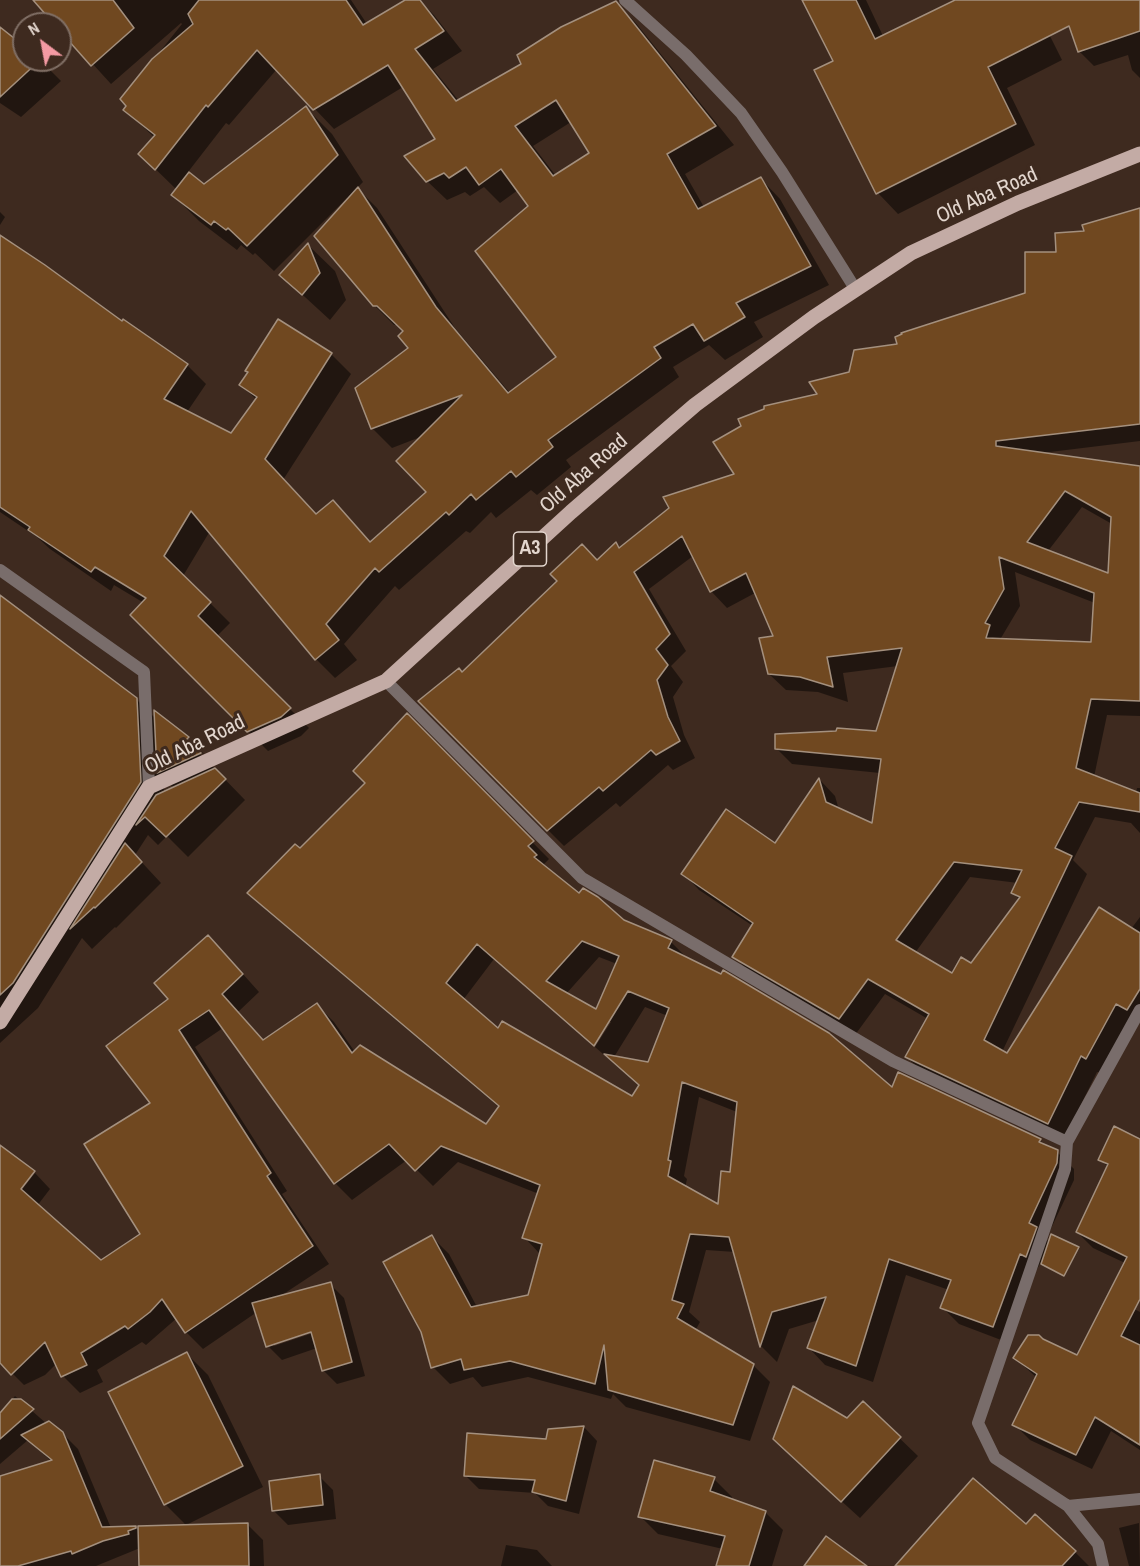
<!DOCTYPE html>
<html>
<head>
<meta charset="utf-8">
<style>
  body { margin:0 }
  #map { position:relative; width:1140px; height:1566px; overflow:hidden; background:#3e2a1f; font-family:"Archivo Narrow",sans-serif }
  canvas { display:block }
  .north { position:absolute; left:12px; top:12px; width:60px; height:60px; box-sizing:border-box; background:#3e2a1f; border:2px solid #806f65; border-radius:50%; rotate:328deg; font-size:16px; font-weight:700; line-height:24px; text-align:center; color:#e3d6ce }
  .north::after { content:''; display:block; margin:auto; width:21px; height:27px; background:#f49aa3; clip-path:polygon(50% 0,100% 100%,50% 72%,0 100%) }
</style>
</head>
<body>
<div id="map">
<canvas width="1140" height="1566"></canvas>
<div class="north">N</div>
</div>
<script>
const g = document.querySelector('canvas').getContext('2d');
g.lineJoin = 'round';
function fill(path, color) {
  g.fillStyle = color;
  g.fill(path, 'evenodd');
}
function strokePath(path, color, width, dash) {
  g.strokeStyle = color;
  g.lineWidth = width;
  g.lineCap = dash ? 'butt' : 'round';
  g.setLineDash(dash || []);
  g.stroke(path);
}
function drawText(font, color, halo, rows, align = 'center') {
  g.font = font + ' "Archivo Narrow",sans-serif';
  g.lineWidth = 6;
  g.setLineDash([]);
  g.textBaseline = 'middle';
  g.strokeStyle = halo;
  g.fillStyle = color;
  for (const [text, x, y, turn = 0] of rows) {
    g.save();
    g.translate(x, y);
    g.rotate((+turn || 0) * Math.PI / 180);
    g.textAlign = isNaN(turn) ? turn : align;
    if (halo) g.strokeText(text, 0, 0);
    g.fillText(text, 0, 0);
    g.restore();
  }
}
const shadow = new Path2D(`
  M35 0H351L367 24 408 0H419L434 15 462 51 433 69 459 101 523 64 616 3 635 22 734 145 685 174 704 207 761 179 780 199 829 285 754 322 763 337 725 360 709 345 673 367 679 377 566 460 571 467 537 495 531 490 496 518 491 512 470 533 466 531 399 590 395 586 344 644 357 660 335 678 316 659 210 531 183 576 230 623 217 636 309 728 301 736 268 751 132 615 144 603 114 585 111 591 50 549 37 537 0 512V237L122 323 187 365 206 384 187 412 232 435 257 400 241 385 279 322 331 354 351 374 283 480 316 516 333 502 371 543 428 492 423 436 392 448 372 428 410 348 405 332 398 324 394 325 374 305 347 198 274 271 255 253 253 255 241 245 237 250 199 221 173 195 177 190 140 154 155 138 125 110 128 106 122 99 182 24 181 23 111 84 60 28V24H56ZM277 69 334 129 403 87 437 140 427 181 447 200 465 192 470 196 484 187 500 203 518 190 530 206 558 357 510 393 455 328 377 208 357 188 363 182 332 134 306 108 204 186 188 172 226 123 229 125ZM571 122 591 153 556 176 533 146Z
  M804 0H866L883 36 958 0H1032L1062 60 1007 88 1035 145 898 214 878 193 816 71 835 62Z
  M1062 0H1140V78L1132 70 1128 55 1094 66 1080 52Z
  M0 29 24 47V60H40L61 81 21 117 0 103Z
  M1140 210V441L1009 457 1140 467V716L1107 715 1094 777 1136 793 1137 788H1140V833L1131 823 1095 817 1073 860 1087 874 1002 1052 1007 1055 1131 929 1140 917V1023L1133 1019 1103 1074 1097 1072 1064 1139 923 1073 907 1057 928 1019 885 994 855 1035 750 973 734 956 753 926 699 890 683 873 776 845 820 780 835 796 839 810 873 826 880 773 792 764 776 748 877 733 898 666 843 673 848 702 818 692 786 690 769 674 775 638 755 593 727 608 711 591 693 556 649 589 686 651 671 666 683 682 673 697 684 735 695 758 673 770 668 765 620 807 616 803 564 846 420 702 462 673 598 562 616 544 621 549 736 475 820 395 850 373 899 345 1026 294 1057 253 1086 232ZM1082 507 1112 524 1109 575 1048 551ZM1015 572 1095 603 1092 643 1003 640 1001 638 1020 606ZM970 877 1018 883 1013 893 1020 900 972 965 952 975 915 953Z
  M0 212 5 217 0 225Z
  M308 245 335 271 346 300 330 320 281 275Z
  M0 597 136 699 156 719 188 738 213 763 211 765 245 800 188 857 167 836 158 845 148 835 135 855 161 883 116 928 115 927 92 949 82 938 38 1008 0 1043ZM190 744 197 747 207 758 205 760ZM164 778 174 788 164 793Z
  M407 716 549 859 544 864 579 895 623 922 671 942 688 959 892 1090 1040 1140 1046 1147 1057 1152 1074 1169V1180L1046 1239 1051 1244 1036 1271 1009 1343 959 1324 942 1307 949 1290 906 1275 873 1382 825 1365 809 1348 819 1320 789 1329 777 1362 761 1346 735 1252 706 1250 689 1312 700 1322 695 1331 753 1365 770 1382 750 1441 626 1407 613 1394 611 1399 528 1377 482 1387 473 1377 450 1384 433 1367 432 1237 449 1254 477 1307 529 1296 540 1254 524 1237 539 1194 458 1162 433 1186 407 1160 352 1200 335 1183 223 1028 195 1047 287 1191 282 1194 329 1264 279 1297 330 1284 344 1298 365 1376 337 1384 323 1370 317 1348 282 1360 268 1346 257 1312 203 1349 186 1332 177 1318 146 1345 142 1342 97 1370 103 1382 80 1393 63 1376 57 1363 45 1375 24 1385 0 1361V1146L15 1194 17 1196 35 1173 50 1189 37 1206 100 1262 142 1234 152 1104 109 1047 225 954 259 992 238 1012 264 1041 317 1005 334 1022 355 1052 486 1126 500 1108 266 910 249 893 300 850 367 784ZM599 957 617 964 597 1011 566 994ZM494 959 593 1045 607 1022H611L595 1047 640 1086 632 1098 499 1031 463 1000ZM645 1007 668 1016 649 1064 614 1057ZM699 1097 737 1112 732 1174 719 1207 685 1188 687 1179 684 1176ZM318 1329 319 1331 274 1346V1343Z
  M1140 1140V1270L1093 1248 1077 1232 1108 1167 1100 1159Z
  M1109 1296 1140 1312V1450L1111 1431 1092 1469 1030 1440 1014 1424 1037 1378 1015 1358 1077 1357Z
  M187 1354 208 1375 263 1487 186 1525 165 1504Z
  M15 1396 47 1424 62 1433 78 1449 111 1528 135 1527 140 1532 248 1525 263 1540 264 1566H140V1548L96 1566H0V1477L52 1462 28 1440 0 1464V1415Z
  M863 1403 918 1456 860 1518 793 1457 847 1420Z
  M584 1427 597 1441 579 1514 548 1506 535 1493 479 1489 465 1475Z
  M319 1476 333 1490 336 1519 288 1525 274 1511Z
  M714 1479 732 1497 731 1500 765 1512 783 1530 772 1566H718L723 1549 658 1534 640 1516Z
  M1139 1523 1140 1566H1129L1119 1528Z
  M1026 1526 1075 1552 1089 1566H897Z
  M506 1545 537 1550 552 1566H501Z`);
const building = new Path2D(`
  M33 0H113L134 28 91 66 60 31V24H54Z
  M199 0H346L363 25 405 0H420L444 31 415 49 456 101 521 64 517 55 561 27 616 1 716 126 667 154 698 209 761 177 811 266 736 303 745 317 704 341 693 324 654 347 661 358 548 440 553 447 516 477 511 471 476 500 471 494 449 515 446 512 379 572 375 568 326 624 339 640 315 660 191 511 164 556 211 602 198 616 291 708 281 717 247 732 130 615 146 598 95 567 91 572 28 530 30 527 0 507V235L45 265 122 321 123 319 188 364 164 399 231 433 257 397 239 385 248 372 245 371 278 319 332 353 265 459 316 514 333 500 370 542 426 492 396 461 462 395 371 429 355 388 408 348 398 336 403 331 377 306H373L314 236 358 187 436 307 508 393 556 357 475 251 528 206 501 169 479 185 466 167 449 178 444 173 426 182 404 156 435 139 388 65 313 110 257 50 208 107 206 105 155 170 138 154 155 135 123 110 126 106 120 99 152 59 193 24 188 14ZM556 100 589 153 553 176 515 126Z
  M802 0H856L875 39 955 0H1140V31L1078 52 1069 26 988 67 1016 124 876 194 814 70 833 61Z
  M0 27 24 46V60H40L0 97Z
  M306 106 338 155 247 246 228 228 226 230 214 221 211 225 171 195 189 172 204 184Z
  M1140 208V424L996 441V446L1140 466V701L1091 699 1076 768 1140 793V812L1079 802 1055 848 1072 856 984 1040 1007 1053 1099 907 1140 933V989L1127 1010 1116 1004 1086 1059 1081 1056 1048 1124 905 1057 929 1014 868 979 839 1019 732 957 753 923 681 874 726 809 775 843 819 778 826 802 872 823 881 759 775 749V734L836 731 837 728 876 731 902 648 827 657 833 687 800 677 768 674 759 638 773 636 746 573 710 592 682 536 634 572 670 634 656 649 668 665 657 680 668 717 680 741 656 755 651 750 603 791 599 787 547 831 418 701 459 668 462 672 557 581 550 574 582 544 597 560 616 542 619 548 669 508 663 497 734 474 713 442 741 426 738 419 764 409V406L817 394 809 382 849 372 854 350 897 344 895 337 902 334 901 333 1025 293V252H1056L1055 233 1084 231 1082 225ZM1065 491 1111 517 1108 573 1027 542ZM999 557 1094 593 1091 642 986 638 990 625 985 623 1004 589ZM954 862 1022 870 1011 893 1020 897 971 963 961 957 952 973 896 940Z
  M308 243 320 273 302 295 279 275Z
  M0 595 137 698 141 782 13 983 0 995Z
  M154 710 189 737 187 739 201 753 157 773Z
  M407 713 534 841 528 846 537 855 534 857 579 893 583 888 598 897 624 920 672 940 668 948 721 974 723 970 829 1033 892 1087 898 1072 1041 1139 1039 1142 1058 1150 1057 1163 1029 1223 1037 1227 1026 1257 1020 1254 993 1327 940 1308 951 1280 889 1259 856 1366 807 1348 826 1297 772 1312 760 1347 729 1237 690 1234 672 1300 684 1304 677 1318 754 1364 733 1425 608 1390 604 1345 595 1384 510 1361 464 1370 461 1359 431 1368 421 1332 383 1262 432 1235 471 1307 528 1295 542 1244 522 1238 540 1185 441 1146 415 1171 389 1144 334 1184 209 1010 179 1030 271 1173 267 1176 313 1246 185 1333 162 1299 150 1312 128 1329 125 1326 81 1353 87 1365 61 1377 45 1342 11 1375 0 1363V1145L35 1171 21 1189 101 1260 140 1234 84 1144 150 1103 106 1046 168 999 154 983 208 935 243 974 222 994 263 1040 317 1003 352 1053 360 1045 486 1124 499 1106 247 893 295 844 300 848 365 783 353 771ZM582 941 619 956 596 1009 546 981ZM477 944 594 1046 628 991 669 1008 648 1062 604 1054 639 1085 632 1096 502 1021 498 1028 446 983ZM682 1082 737 1102 730 1172 721 1171 718 1204 668 1176 671 1161 668 1160Z
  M215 768 226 779 166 837 145 817 136 825 156 795Z
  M125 843 142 862 95 908 94 907 70 929Z
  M1114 1126 1140 1139V1299L1121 1336 1140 1345V1445L1095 1417 1076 1455 1012 1425 1037 1374 1013 1358 1028 1335H1039L1043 1339 1077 1355 1127 1257 1076 1232 1108 1164 1098 1160Z
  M1051 1234 1079 1247 1064 1276 1041 1264Z
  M331 1282 352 1362 322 1371 311 1332 266 1347 252 1303Z
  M187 1352 243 1466 164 1505 108 1392Z
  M793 1386 847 1418 863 1401 901 1437 841 1502 773 1439Z
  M12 1399H21L34 1409 0 1439V1413Z
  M49 1421 63 1432 102 1527 136 1526V1528L128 1531 129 1534 103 1541 72 1554 71 1551 18 1566H0V1476L52 1460 21 1435Z
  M584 1426 566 1501 532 1492 535 1480 464 1476 467 1433 546 1439 548 1429Z
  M654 1460 715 1477 710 1491 766 1511 749 1566H716L725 1536 638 1517Z
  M320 1474 323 1505 272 1511 269 1481Z
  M973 1478 1026 1524 1035 1514 1076 1551 1062 1566H895Z
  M248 1523 249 1566H139L138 1526Z
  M826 1536 867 1566H804Z`);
const minor = new Path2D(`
  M625 0 686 55 741 113 782 172 856 290
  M0 570 144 672 149 787
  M386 681 582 878 893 1061 1067 1142
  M1068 1506 1140 1499
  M1103 1566 1098 1544 1068 1506 995 1458 978 1423 1065 1169 1067 1142 1140 1010`);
const primary = new Path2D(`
  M0 1022 149 787 386 681 571 512 695 405 814 317 911 253 1018 203 1140 154`);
const shields = [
  [530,549,33]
];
const shieldNames = [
  ["A3",530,549]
];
const streetNames = [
  ["Old Aba Road",987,196,-24],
  ["Old Aba Road",584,474,-41],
  ["Old Aba Road",195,745,-26]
];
fill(shadow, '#0007');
fill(building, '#704820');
strokePath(building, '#a4907e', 1.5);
strokePath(minor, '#796d6b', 12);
strokePath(primary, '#c3aba5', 15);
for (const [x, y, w] of shields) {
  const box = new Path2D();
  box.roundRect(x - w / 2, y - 17, w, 34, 4.5);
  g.fillStyle = '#3e2a1f';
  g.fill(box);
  strokePath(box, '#e3d6ce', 1.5);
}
drawText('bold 20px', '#e3d6ce', null, shieldNames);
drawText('21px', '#e3d6ce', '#3e2a1f', streetNames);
</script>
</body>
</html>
